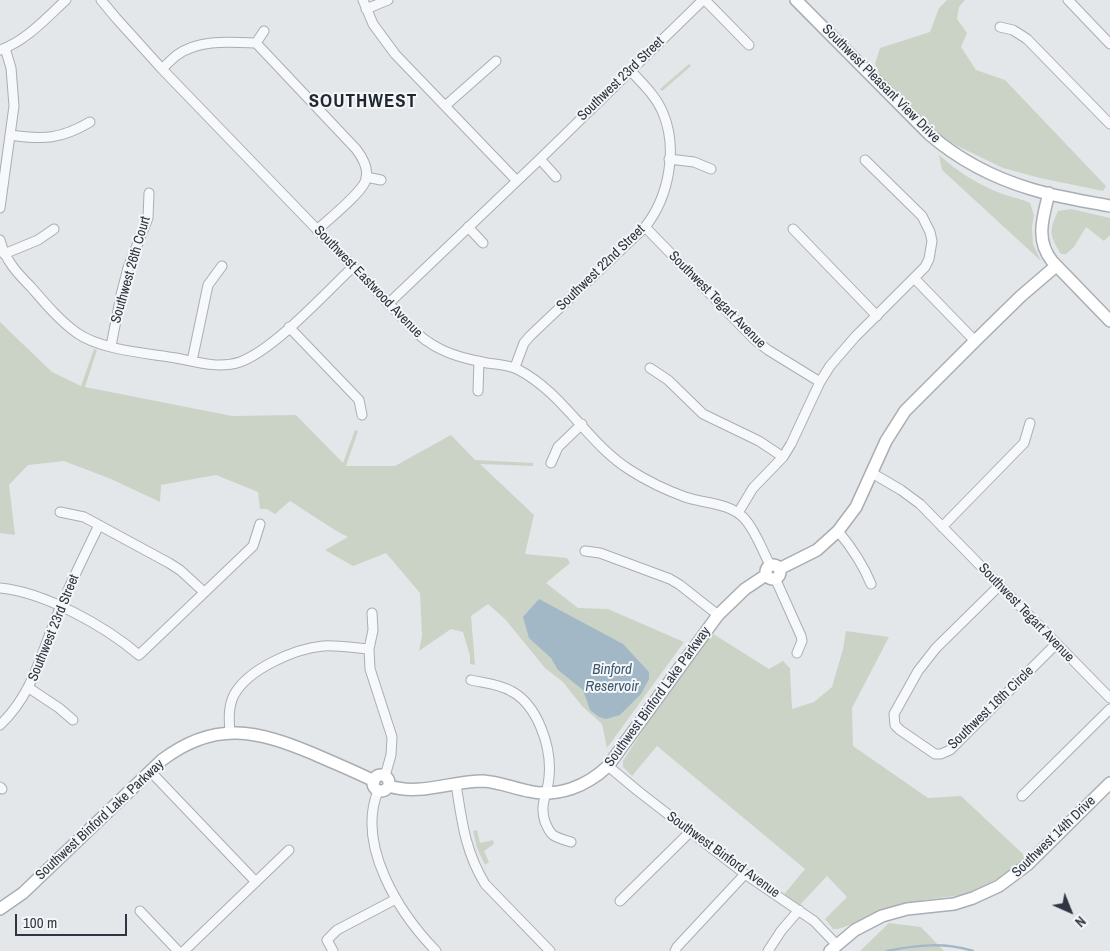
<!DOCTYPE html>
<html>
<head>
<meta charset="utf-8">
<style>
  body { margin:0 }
  #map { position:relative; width:1110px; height:951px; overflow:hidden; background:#e4e7ea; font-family:"Archivo Narrow",sans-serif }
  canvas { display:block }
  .north { position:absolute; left:1045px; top:886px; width:50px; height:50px; -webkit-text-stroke:4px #f4f6f8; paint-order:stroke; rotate:136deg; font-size:14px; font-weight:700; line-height:20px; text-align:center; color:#2d3641 }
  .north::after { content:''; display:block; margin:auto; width:18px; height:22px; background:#2d3641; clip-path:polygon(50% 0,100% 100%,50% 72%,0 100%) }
  .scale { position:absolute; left:15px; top:914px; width:112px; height:22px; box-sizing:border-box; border:2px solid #2d3641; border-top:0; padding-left:6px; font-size:15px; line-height:18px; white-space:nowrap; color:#2d3641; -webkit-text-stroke:4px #f4f6f8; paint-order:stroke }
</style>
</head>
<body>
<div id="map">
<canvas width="1110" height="951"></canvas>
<div class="north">N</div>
<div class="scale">100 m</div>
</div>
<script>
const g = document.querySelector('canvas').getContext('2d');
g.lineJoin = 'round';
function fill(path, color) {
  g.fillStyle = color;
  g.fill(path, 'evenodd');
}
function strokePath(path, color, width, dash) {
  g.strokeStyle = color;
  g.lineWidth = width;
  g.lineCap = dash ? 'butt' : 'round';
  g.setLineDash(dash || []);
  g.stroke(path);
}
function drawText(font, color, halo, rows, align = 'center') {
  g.font = font + ' "Archivo Narrow",sans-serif';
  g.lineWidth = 4;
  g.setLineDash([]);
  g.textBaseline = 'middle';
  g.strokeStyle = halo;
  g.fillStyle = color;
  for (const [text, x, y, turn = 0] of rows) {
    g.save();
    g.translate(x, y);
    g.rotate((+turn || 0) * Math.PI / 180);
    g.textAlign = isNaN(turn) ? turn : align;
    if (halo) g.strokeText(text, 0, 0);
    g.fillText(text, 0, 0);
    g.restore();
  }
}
const green = new Path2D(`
  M947 0H965L959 7 957 19 967 33 961 47 976 70 1005 80 1106 186 1103 191 1040 178 1003 168 941 138 885 85 875 64 880 48 930 32 939 8Z
  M689 64 691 66 662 91 660 89Z
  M939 155C957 171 977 184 1000 193 1009 197 1020 198 1030 203L1034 215 1032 227 1033 244 1041 261 942 170Z
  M1071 209 1110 218V235L1104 241 1086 227 1074 247 1066 254H1061C1049 235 1049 231 1058 211Z
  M0 322 52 372 81 386 94 349 97 350 85 387 232 416 296 415 343 463 355 430 358 431 346 466H395L451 435 475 460 533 463V466L480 464 534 515 525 554 567 558 570 563 546 583 578 608 608 609 684 642 607 748 602 724 582 706 563 682 545 668 505 619 488 604 471 616 475 665 470 664V656L463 632 451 629 419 651 422 636 420 593 386 553 353 566 325 550 348 537 338 532 290 501 275 514 267 509H260L258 492 216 475 161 485 160 502 111 479 64 461 28 465 9 485 15 535 0 533Z
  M707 630 769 669 783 661 790 668 792 709 814 702 832 687 843 649 846 631 889 637 852 708 853 746 928 798 961 796 1023 854 1024 858 1001 877 975 890 962 895 923 900 838 929H833L825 919 847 897 827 876 799 906 781 898 805 869 657 746 632 776 623 767V761Z
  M477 830 480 843 493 840 494 844 484 851 489 862 485 865 477 848 473 831Z
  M889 923 921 927 944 951H860Z`);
const water = new Path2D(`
  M539 599 623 644 649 672V679L641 694 620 715 606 719 599 717 590 710 583 690 558 670 551 658 529 638 523 617Z`);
const stream = new Path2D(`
  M887 951C917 945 944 942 973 951`);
const street = new Path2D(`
  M101 0 116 18 162 69 418 334C438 352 461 358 487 363 497 364 509 365 517 369 564 393 587 443 630 470 647 481 666 490 685 497 705 504 728 502 744 518 756 531 762 550 770 565
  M363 0 373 24 395 54 517 181
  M705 0 749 45
  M1068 0 1110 44
  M366 9 388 0
  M1000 27 1013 30 1027 39 1110 124
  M256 43 264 31
  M0 50C26 41 46 18 66 0
  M162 69C167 64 172 59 177 55 199 39 230 42 256 43L356 149C363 158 370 170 365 182 359 195 329 219 317 230
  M445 106 496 61
  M10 135C44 140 61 139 90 122
  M540 159 556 177
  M669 159 694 162 711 169
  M366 177 381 180
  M0 208 14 106 11 68 5 48
  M468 227 483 243
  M645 227 755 340 768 350 820 382
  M793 229 877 316
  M0 240C5 260 17 273 31 287 45 303 59 320 77 333 101 350 146 353 176 358 196 362 219 369 240 362 275 349 324 294 353 267
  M4 254 38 240 54 229
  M915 279 975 341
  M388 304 540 159 703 0
  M289 327 359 400 362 415
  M111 346 121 295 128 268 148 218 149 193
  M192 361 208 285 222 266
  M515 367 524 343 530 336 645 227C669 197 678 149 663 113 656 96 642 83 630 70
  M650 368 668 380 703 414 759 441 783 457
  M478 391 479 361
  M551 463 558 447 582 424
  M872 473 901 490 920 504 1110 698
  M60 512 84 517 169 563 180 570 204 592
  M738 513 753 488 783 457 791 444 820 382 830 366 855 337 925 267 929 259 932 241 930 232 922 216 865 160
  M942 527 1024 443 1030 423
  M838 531C852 548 863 564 871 584
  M585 551 600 553 670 579 680 585 718 615
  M775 578 801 636 802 641 797 653
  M999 586 936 648 918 671 894 714 895 725 900 730 935 754H941L950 750 1056 644
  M0 588C44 592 105 626 139 655L253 546 260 524
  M372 613 373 630 369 649 370 669 392 737 391 755 385 776
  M471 680C484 683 499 684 511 691 538 705 552 748 549 777 548 794 539 803 545 822 547 826 549 832 553 835 557 838 565 840 571 842
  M29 688 59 708 73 720
  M0 725C35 692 42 648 61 606 73 578 86 552 99 525
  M230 733C229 720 228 707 234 695 248 669 294 649 323 646 338 645 354 648 369 649
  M608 766 638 791 745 874 814 921 837 945
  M150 771 256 882
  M456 784C462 822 465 851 485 884L550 951
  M0 787 2 789
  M378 791C356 845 399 913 436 951
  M1022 796 1110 709
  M620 901 690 832
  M140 911 178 951
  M184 951 289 850
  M333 951 327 940 337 930 396 899
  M675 951 677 947 745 874
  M768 951 781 931 799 910`);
const secondary = new Path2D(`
  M796 0 929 134C958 159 994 178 1031 189 1056 197 1084 201 1110 206
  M1049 193C1043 217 1035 240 1052 261L1110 321
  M766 572a7 7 0 1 1 14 0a7 7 0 1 1-14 0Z
  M779 569 817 550 838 531 856 507 886 441 905 411 975 341 1021 296 1056 266
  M373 783a8 8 0 1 1 16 0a8 8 0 1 1-16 0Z
  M389 786C420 796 451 781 483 781 499 782 513 788 528 791 558 798 587 786 608 766L718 615 745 589 766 575
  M0 909 23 893 162 760C215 720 257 730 314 754 334 763 354 771 374 781
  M830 951 855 930 882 916 907 909 954 904 973 898 999 886 1027 865 1110 783`);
const streetNames = [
  ["Southwest 23rd Street",621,79,-44],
  ["Southwest Pleasant View Drive",881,84,45],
  ["Southwest 22nd Street",601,268,-44],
  ["Southwest 26th Court",131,270,-74],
  ["Southwest Eastwood Avenue",368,282,46],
  ["Southwest Tegart Avenue",717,300,45],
  ["Southwest Tegart Avenue",1026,613,46],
  ["Southwest 23rd Street",54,628,-68],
  ["Southwest Binford Lake Parkway",658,697,-54],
  ["Southwest 16th Circle",991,708,-44],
  ["Southwest Binford Lake Parkway",100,820,-43],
  ["Southwest 14th Drive",1054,837,-44],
  ["Southwest Binford Avenue",723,855,36]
];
const waterNames = [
  ["Binford",612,670],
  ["Reservoir",612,687]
];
const districtNames = [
  ["SOUTHWEST",363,102]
];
fill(green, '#cbd3c6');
fill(water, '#a3b8c6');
strokePath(stream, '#a3b8c6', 2.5);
strokePath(street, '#a9aeb4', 11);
strokePath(secondary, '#a9aeb4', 14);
strokePath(street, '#f6f8f9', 9);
strokePath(secondary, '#fff', 11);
drawText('14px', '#2d3641', '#f4f6f8', streetNames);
drawText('italic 15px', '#3b5971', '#f4f6f8', waterNames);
g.letterSpacing = '1px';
drawText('bold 19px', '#1f2732', '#f4f6f8', districtNames);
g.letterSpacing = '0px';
</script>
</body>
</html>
